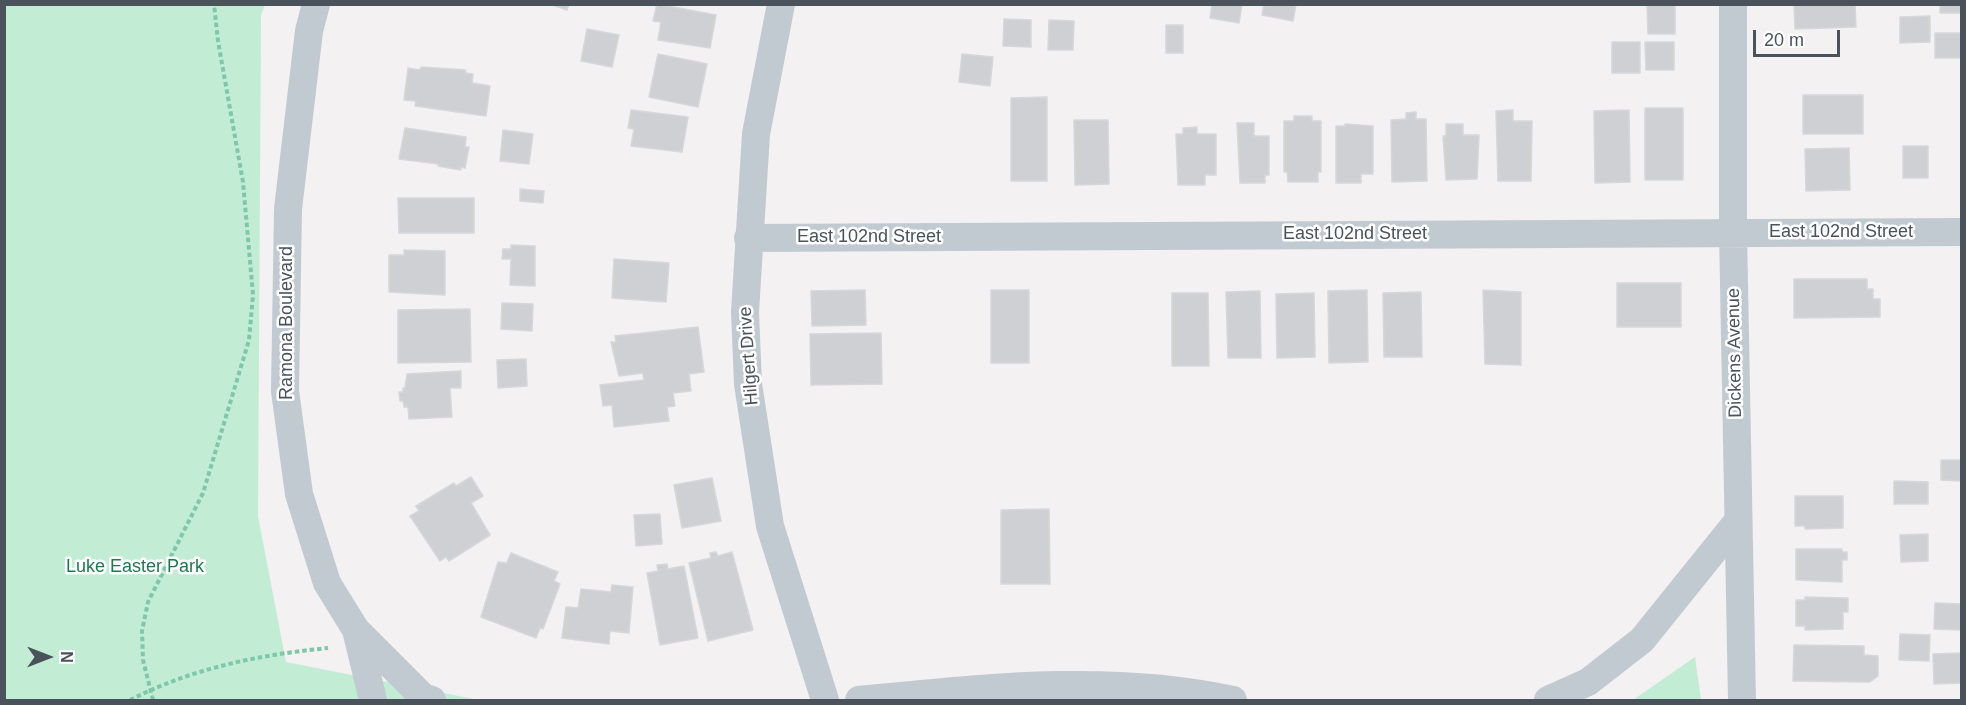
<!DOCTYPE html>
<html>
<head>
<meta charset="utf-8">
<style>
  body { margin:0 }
  #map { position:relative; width:1966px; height:705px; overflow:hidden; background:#f3f1f1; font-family:Arial,sans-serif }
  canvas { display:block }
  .frame { position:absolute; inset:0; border:6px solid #4a535c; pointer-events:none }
  .north { position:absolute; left:18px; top:627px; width:60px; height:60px; -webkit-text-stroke:4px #fff; paint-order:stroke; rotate:90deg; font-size:16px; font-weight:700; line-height:24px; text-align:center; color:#4a535c }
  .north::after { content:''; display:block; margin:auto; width:21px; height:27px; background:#4a535c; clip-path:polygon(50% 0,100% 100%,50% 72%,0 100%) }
  .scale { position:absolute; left:1753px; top:30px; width:87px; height:27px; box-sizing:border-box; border:3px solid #4a535c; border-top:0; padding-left:8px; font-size:18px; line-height:21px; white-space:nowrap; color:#4a535c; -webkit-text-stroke:4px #fff; paint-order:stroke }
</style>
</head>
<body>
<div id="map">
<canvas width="1966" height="705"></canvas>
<div class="frame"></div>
<div class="north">N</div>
<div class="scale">20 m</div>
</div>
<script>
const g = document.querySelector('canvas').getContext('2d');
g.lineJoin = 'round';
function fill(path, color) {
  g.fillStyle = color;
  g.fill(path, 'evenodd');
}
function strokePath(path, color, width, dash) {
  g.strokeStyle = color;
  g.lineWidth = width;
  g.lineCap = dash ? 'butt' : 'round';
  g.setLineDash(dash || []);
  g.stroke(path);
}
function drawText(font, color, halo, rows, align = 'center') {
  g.font = font + ' Arial,sans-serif';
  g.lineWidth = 5;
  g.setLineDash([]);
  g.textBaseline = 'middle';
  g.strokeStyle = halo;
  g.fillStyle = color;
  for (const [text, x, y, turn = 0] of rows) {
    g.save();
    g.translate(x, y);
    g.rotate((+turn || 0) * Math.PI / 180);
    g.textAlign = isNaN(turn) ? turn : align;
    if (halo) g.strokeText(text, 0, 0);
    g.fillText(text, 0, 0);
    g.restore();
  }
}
const green = new Path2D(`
  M4 5H265L261 15 258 516 286 662 479 700H5Z
  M1695 657 1701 700H1633Z`);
const building = new Path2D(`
  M550 4H569L567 10Z
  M657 4 716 15 710 48 658 40 661 22 653 21Z
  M1212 4H1242L1239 23 1210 18Z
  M1264 4H1296L1293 21 1262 15Z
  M1647 4H1675V34H1648Z
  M1794 4H1855L1856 27 1795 29Z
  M1940 4H1962V13H1940Z
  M1930 16V42L1900 43V17Z
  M1004 19 1031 20V47L1003 46Z
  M1049 20 1074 21 1073 50H1048Z
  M1166 25H1183V53H1166Z
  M587 29 619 35 612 67 581 61Z
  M1935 33H1961V58H1935Z
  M1612 42H1640V73H1612Z
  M1645 42H1674V70H1646Z
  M658 54 707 64 698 107 649 97Z
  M962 54 993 57 990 86 959 82Z
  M421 67 466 70 465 73 473 74 472 83 490 86 486 116 415 106 416 101 404 100 408 68 420 70Z
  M1803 95H1863V134H1803Z
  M1047 97V181H1011V98Z
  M1645 108H1683V180H1645Z
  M631 110 688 117 682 152 631 146 634 129 628 128Z
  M1513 110V121H1532L1531 181H1498L1496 111Z
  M1629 110 1630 182 1595 183 1594 111Z
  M1416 112V119H1426L1427 181 1392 182 1391 120 1406 119V113Z
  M1294 116H1312V121H1321V172H1318V182H1288L1287 172H1284V121H1294Z
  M1074 120H1108L1109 184 1075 185Z
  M1237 123H1254V136H1269V175H1265V183H1240Z
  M1345 124 1373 126V174H1361V183H1336V126H1345Z
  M1446 124H1463V135H1479L1477 179 1446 180 1443 136H1446Z
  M1197 127V134H1216V175H1205V185H1178L1176 134H1183V128Z
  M405 128 466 137 465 147H469L465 168 461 167V170L438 166V164L399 159Z
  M503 130 533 134 529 164 500 161Z
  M1903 146H1928V178H1903Z
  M1849 148 1850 190 1806 191 1805 149Z
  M520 189 544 191 543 203 520 201Z
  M398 198H474V233H399Z
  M511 245 535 246V286L510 285 511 259H502L503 249H511Z
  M404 250 445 251V295L389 292V255H404Z
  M614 259 669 263 666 302 612 298Z
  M1794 279H1867V289H1873V299H1880V317L1794 318Z
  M1617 283H1681V327H1617Z
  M865 290 866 325 812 326 811 291Z
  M991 290H1029V363H991Z
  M1367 290 1368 362 1329 363 1328 291Z
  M1483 290 1521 292V365L1485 364Z
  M1260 291 1261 358H1228L1226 292Z
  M1421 292 1422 357H1384L1383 293Z
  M1172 293H1208L1209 366H1172Z
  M1314 293 1315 357 1277 358 1276 294Z
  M502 303 533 304 532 331 501 329Z
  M470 309 471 362 398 363V310Z
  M698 327 704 372 689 374 691 391 673 393 675 406 667 407 669 421 614 427 612 405 603 406 600 385 644 380 643 373 619 376 611 342H616L615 336Z
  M881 333 882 384 811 385 810 334Z
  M526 359 527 386 498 388 497 360Z
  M461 371V388H450L452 417 409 419 408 407H404L403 401H400L399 392H403V388H405L407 374Z
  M1941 460H1962V481L1941 480Z
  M471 477 483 496 471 503 490 535 449 561 446 557 440 561 410 516 419 511 416 506 454 483 456 486Z
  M712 478 721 521 682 528 674 485Z
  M1894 481 1928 482V504H1894Z
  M1795 496H1843V528L1805 529V526H1795Z
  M1049 509 1050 584H1001V510Z
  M660 514 662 544 636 546 634 515Z
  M1928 534V561L1901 562 1900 535Z
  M1796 549H1842V552H1847V560H1842V582L1796 580Z
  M716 552 718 556 732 552 753 630 708 641 689 563 711 558 710 553Z
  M511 553 558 572 554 581 560 584 543 629 540 628 536 638 481 617 498 562 507 563Z
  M667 564 668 569 684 566 698 638 660 645 647 573 658 571 657 565Z
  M612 585 633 587 629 633 610 631 609 644 562 638 566 607 578 608 581 589 611 592Z
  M1805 597 1848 598V612H1843V629L1805 630V626H1796V600H1805Z
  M1935 603 1961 604V630L1934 629Z
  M1900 634 1930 635 1929 661 1899 660Z
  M1794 645 1864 646V655L1878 656V676L1870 682H1863L1793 681Z
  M1962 653V683L1934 684 1933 654Z`);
const path = new Path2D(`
  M130 700C193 668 258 655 328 648
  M153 700 143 660 142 631 148 602 203 493 249 340 253 295 243 182 218 41 214 4`);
const minor = new Path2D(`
  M316 4 309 31 288 209 285 391 299 494 327 583 356 630 373 700
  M781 4 756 134 745 312 748 384 770 526 825 700
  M1733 4V232L1742 700
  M748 238 1962 232
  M356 630 423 697 432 700
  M859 700C983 688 1110 673 1233 700
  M1548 700 1588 682 1642 640 1737 522`);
const streetNames = [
  ["East 102nd Street",1841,232],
  ["East 102nd Street",1355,234],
  ["East 102nd Street",869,237],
  ["Ramona Boulevard",287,323,-90],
  ["Dickens Avenue",1735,353,-91],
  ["Hilgert Drive",749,356,-94]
];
const parkNames = [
  ["Luke Easter Park",135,567]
];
fill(green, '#c3ecd5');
fill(building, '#ced0d4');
strokePath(building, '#d5d7db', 1.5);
strokePath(path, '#7ec7a7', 4, [4.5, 3]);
strokePath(minor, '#c2cad1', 28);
drawText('18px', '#4a535c', '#fff', streetNames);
drawText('18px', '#1f7950', '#fff', parkNames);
</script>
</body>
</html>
